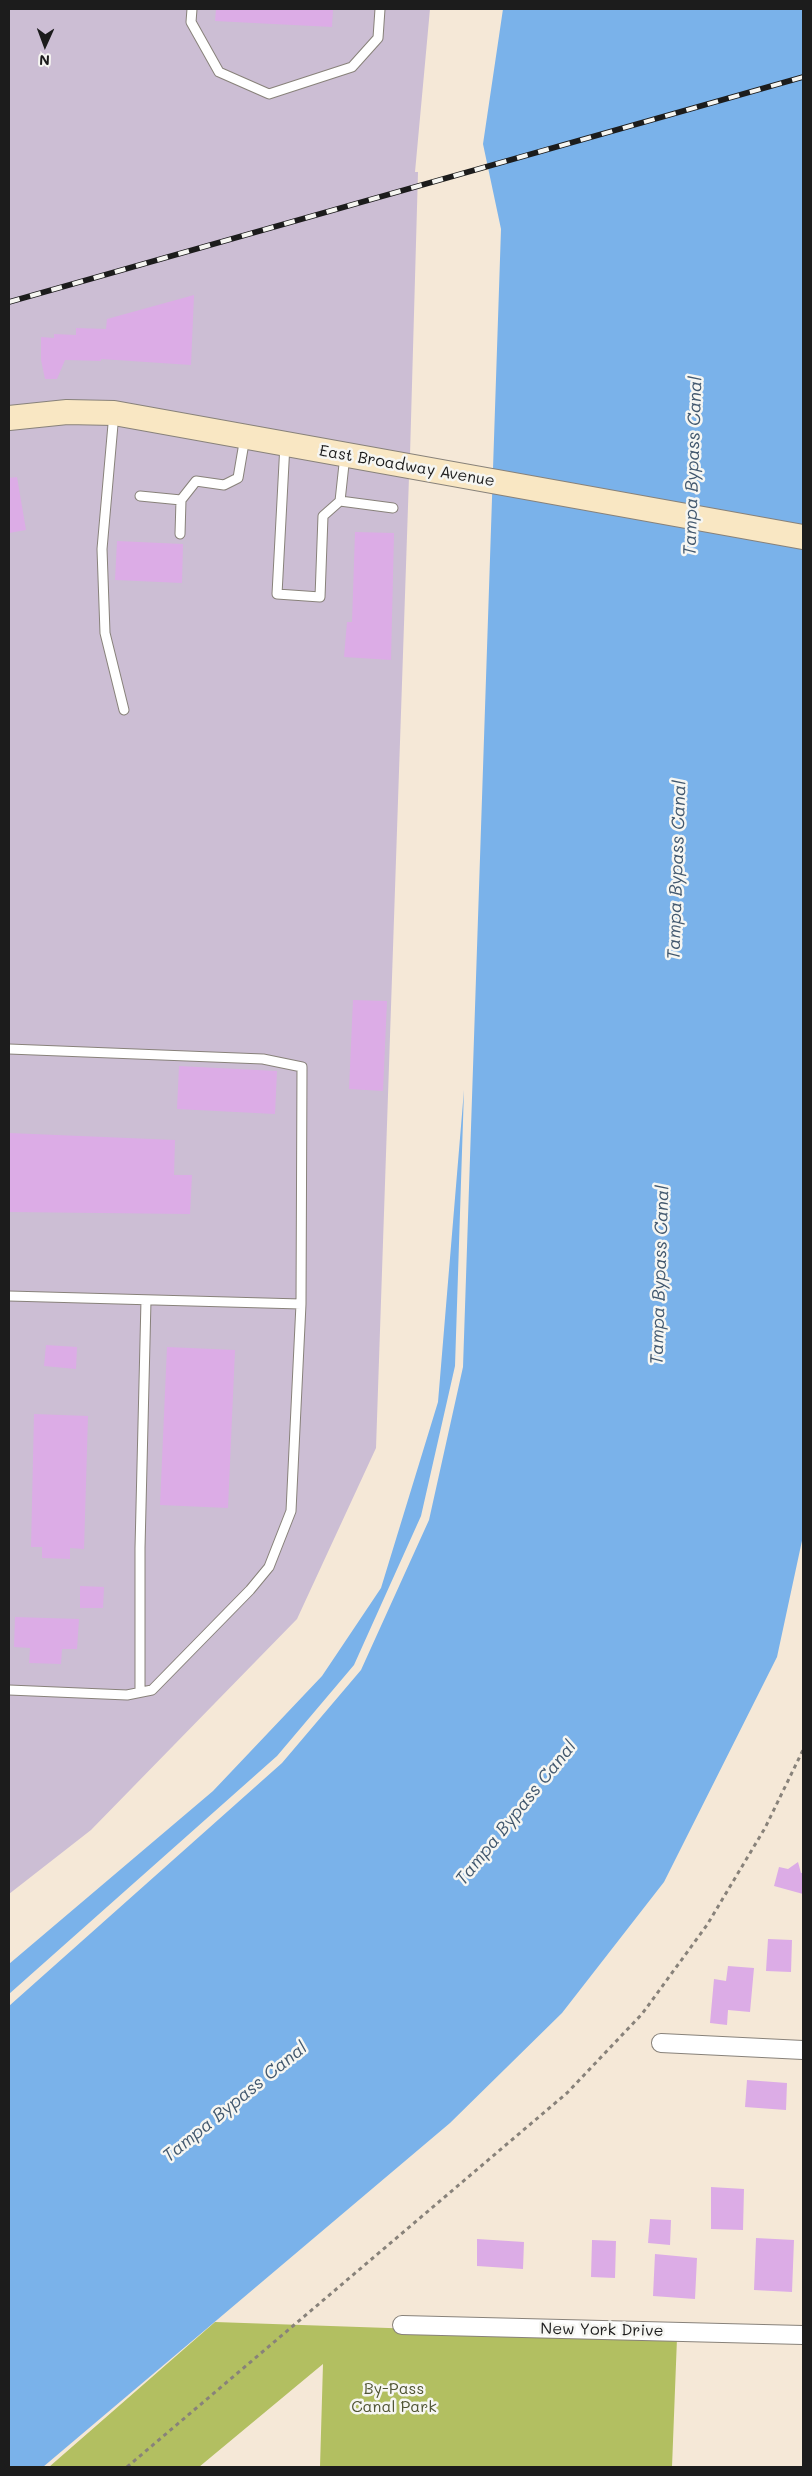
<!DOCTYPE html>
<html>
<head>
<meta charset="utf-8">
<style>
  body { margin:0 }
  #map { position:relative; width:812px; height:2476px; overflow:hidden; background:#f5e8d7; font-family:Mali,sans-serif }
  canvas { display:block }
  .frame { position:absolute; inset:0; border:10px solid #1c1c1c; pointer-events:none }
  .north { position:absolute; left:20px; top:20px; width:50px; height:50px; -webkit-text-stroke:4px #f6f6f2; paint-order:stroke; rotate:182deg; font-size:14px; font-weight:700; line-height:20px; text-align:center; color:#1c1c1c }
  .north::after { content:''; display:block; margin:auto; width:18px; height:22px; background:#1c1c1c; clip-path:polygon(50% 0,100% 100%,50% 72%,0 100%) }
</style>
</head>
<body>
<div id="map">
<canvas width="812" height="2476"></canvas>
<div class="frame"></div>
<div class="north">N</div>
</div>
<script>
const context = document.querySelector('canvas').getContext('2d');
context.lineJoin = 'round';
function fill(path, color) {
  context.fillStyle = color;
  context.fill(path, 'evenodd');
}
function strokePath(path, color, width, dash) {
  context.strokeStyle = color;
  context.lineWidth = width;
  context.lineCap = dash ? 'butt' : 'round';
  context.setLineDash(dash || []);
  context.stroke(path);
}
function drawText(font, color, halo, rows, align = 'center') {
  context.font = font + ' Mali,sans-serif';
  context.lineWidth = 5;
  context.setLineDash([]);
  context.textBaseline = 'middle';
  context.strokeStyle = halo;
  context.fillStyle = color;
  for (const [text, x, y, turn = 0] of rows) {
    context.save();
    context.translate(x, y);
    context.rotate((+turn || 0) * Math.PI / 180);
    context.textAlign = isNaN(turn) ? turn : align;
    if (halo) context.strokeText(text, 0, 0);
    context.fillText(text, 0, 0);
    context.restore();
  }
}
fill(new Path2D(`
  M9,9H430L415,172H418L410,455L9,407Z
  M67,424H113L409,477L376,1448L297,1619L91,1830L9,1894V429Z`), '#ccbed4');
fill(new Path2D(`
  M215,2322L677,2338L672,2467H320L323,2364L199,2467H49Z`), '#b2bf61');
fill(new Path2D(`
  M503,9H803V1536L777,1657L664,1882L562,2013L450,2123L43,2467H9V2006L282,1763L361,1670L429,1520L463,1367L501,229L483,144Z
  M464,1090L455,1366L421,1516L354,1665L277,1756L9,1994V1964L213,1791L322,1676L381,1588L438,1402Z`), '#7ab2ea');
fill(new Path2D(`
  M216,9H333L332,27L215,21Z
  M194,295L191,365L101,359V361L65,360L57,379H45L41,360V337L54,338V334L76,335V328L106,329L107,319Z
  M17,477L26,530L9,533V478Z
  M355,532L394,533L391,660L344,657L347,622H352Z
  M117,541L183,544L182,583L115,580Z
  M353,1000L387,1001L383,1091L349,1089Z
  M179,1066L277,1071L275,1114L177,1109Z
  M9,1133L175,1140L174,1175H192L190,1214L9,1212Z
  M46,1345L77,1347L76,1369L44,1366Z
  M167,1347L235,1350L228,1508L160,1505Z
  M34,1414L88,1416L84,1549L70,1548V1559L42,1558V1547H31Z
  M80,1586L104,1587L103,1608H80Z
  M15,1617L79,1619L77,1649H62L61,1664L29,1663L30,1648L14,1647Z
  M798,1862L801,1873H803V1894L774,1886L779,1867L788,1869Z
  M768,1939L792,1940L791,1972L766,1971Z
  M728,1966L754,1968L750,2012L728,2010L727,2025L710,2023L714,1979L726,1981Z
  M747,2080L787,2083L786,2110L745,2107Z
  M711,2187L744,2189L743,2230L711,2229Z
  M650,2219L671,2220L670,2245L648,2243Z
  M756,2238L794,2240L792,2292L754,2290Z
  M477,2239L524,2242L523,2269L477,2266Z
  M592,2240L616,2241L615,2278L591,2277Z
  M655,2254L697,2258L695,2299L653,2296Z`), '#dcace6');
const service = new Path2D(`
  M192,9L191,22L219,72L269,94L352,67L378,38L380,9
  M114,413L102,549L105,633L124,710
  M285,444L277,594L320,597L323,516L340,501L345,455
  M140,496L181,500
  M340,501L393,508
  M180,534L181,500L196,481L224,485L238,478L245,437
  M9,1049L263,1059L302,1067L301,1304L291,1511L269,1567L250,1590L152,1690L127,1695L9,1690
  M9,1296L301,1304
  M140,1692V1548L146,1300`);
const minor = new Path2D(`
  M661,2043L803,2050
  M402,2325L803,2335`);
const secondary = new Path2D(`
  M9,418L67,412L114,413L803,537`);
strokePath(service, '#88827a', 11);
strokePath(minor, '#88827a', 20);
strokePath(secondary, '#88827a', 26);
strokePath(new Path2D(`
  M127,2467L567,2093L642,2014L707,1925L765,1828L803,1750`), '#88827a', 3, [4, 4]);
strokePath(service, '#fff', 9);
strokePath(minor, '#fff', 18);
strokePath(secondary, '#f9e7c3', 24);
const rail = new Path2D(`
  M9,302L803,77`);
strokePath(rail, '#1c1c1c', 5.5);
strokePath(rail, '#f6f6f2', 4, [11]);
drawText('16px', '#1c1c1c', '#f6f6f2', [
  ["East Broadway Avenue",407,466,10],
  ["New York Drive",602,2330,1]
]);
drawText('16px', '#505534', '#f6f6f2', [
  ["By-Pass",394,2389],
  ["Canal Park",394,2407]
]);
drawText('italic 18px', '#42586e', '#f6f6f2', [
  ["Tampa Bypass Canal",693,466,-88],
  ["Tampa Bypass Canal",677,870,-88],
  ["Tampa Bypass Canal",660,1275,-88],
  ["Tampa Bypass Canal",516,1813,-51],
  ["Tampa Bypass Canal",235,2102,-39]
]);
</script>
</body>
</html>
